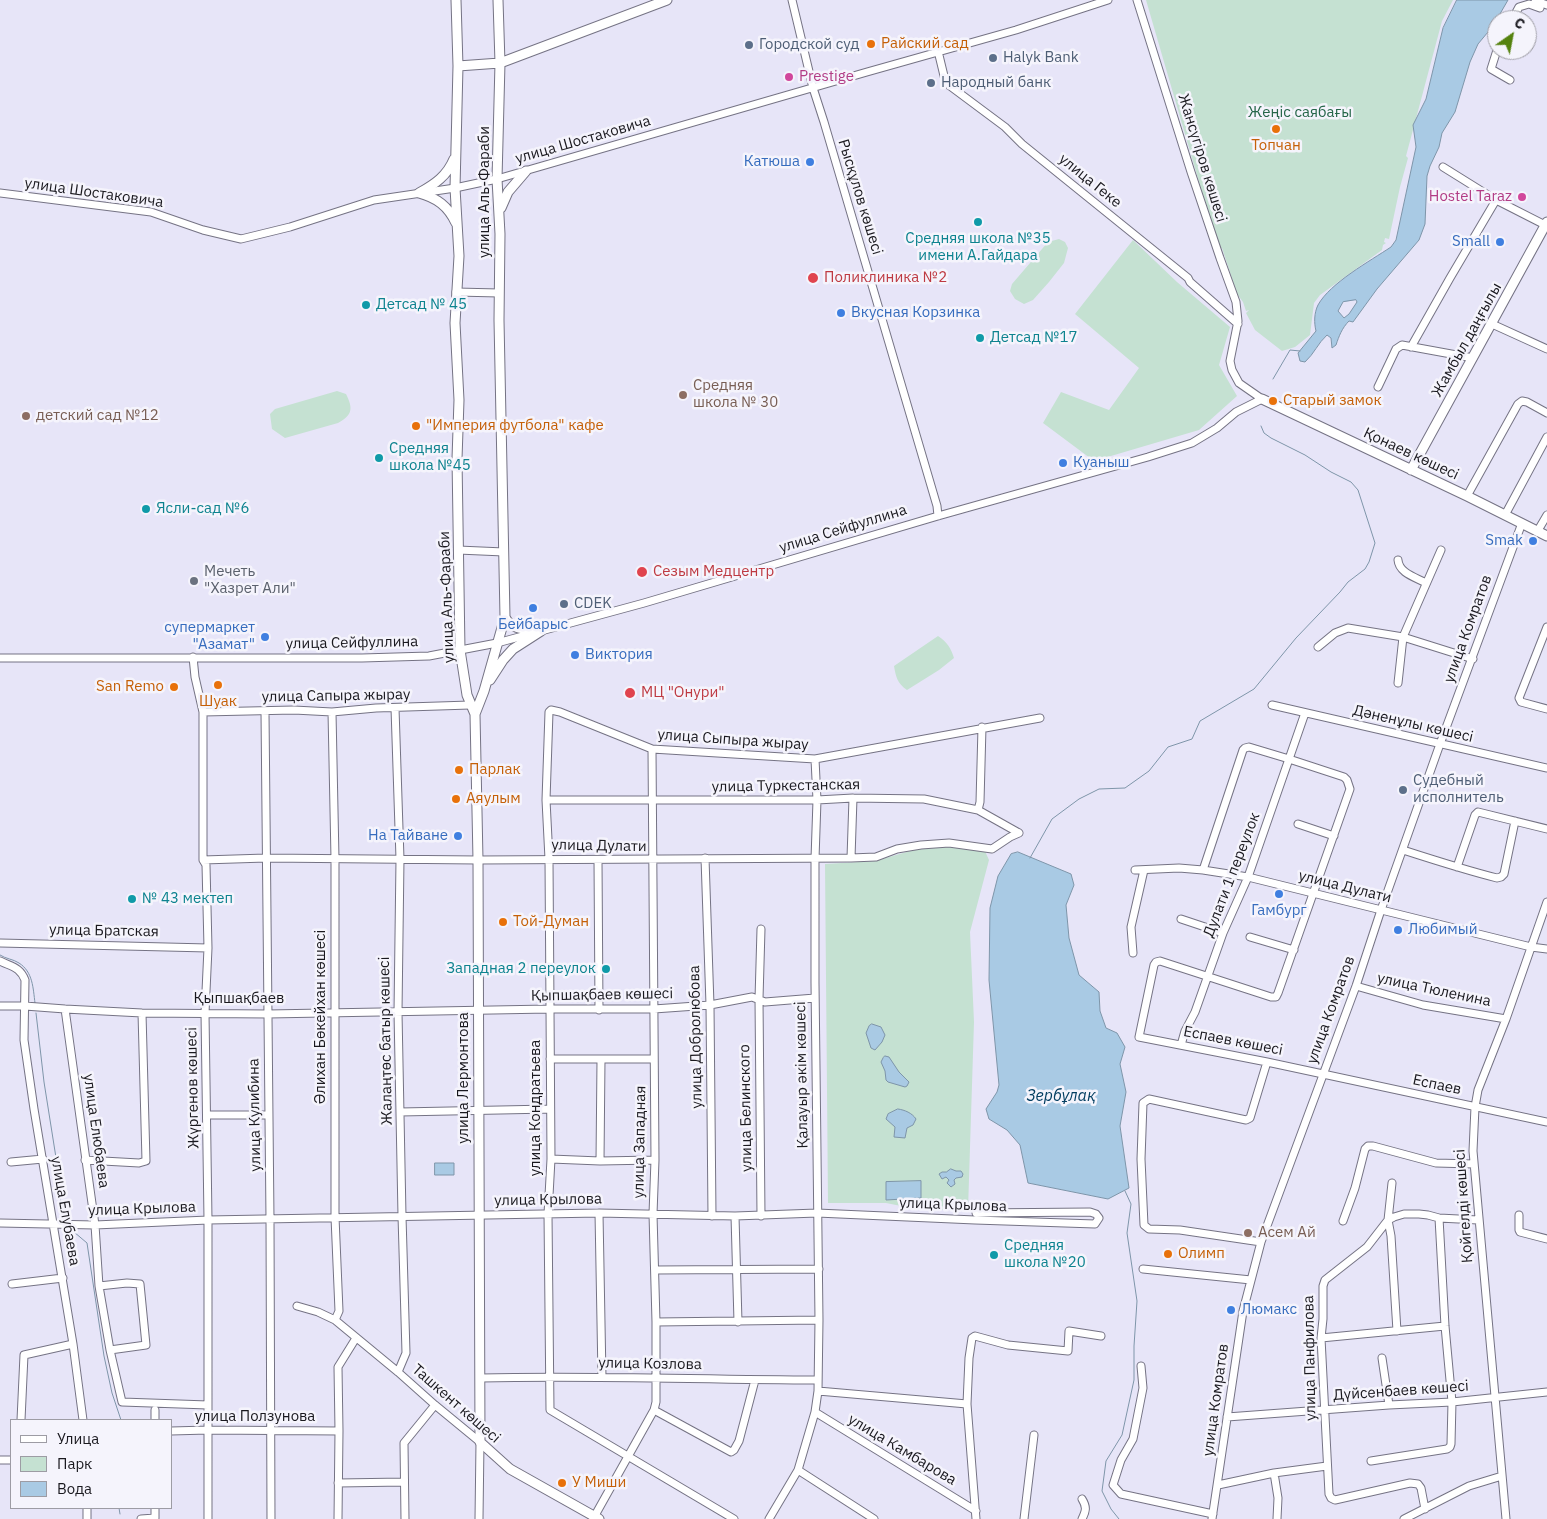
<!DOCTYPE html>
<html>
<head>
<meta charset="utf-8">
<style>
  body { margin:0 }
  #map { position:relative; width:1547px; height:1519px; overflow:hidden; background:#e7e5f8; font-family:"IBM Plex Sans",sans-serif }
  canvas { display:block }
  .legend { position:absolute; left:10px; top:1419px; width:162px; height:90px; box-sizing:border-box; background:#f5f4fc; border:1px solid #9d9ca4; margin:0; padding:6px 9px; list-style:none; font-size:15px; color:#1a191f }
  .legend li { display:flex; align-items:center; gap:10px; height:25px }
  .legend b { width:25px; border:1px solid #9d9ca4 }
  .north { position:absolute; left:1487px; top:10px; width:50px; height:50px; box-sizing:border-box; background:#f5f4fc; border:1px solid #9d9ca4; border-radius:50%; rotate:33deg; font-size:14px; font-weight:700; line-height:20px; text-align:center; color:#1a191f }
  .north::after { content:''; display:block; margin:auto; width:18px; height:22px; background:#55820f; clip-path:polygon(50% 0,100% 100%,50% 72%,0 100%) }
</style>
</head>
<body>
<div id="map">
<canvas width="1547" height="1519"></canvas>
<ul class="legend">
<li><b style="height:6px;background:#fff"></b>Улица</li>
<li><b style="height:14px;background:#c5e1d2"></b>Парк</li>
<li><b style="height:14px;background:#a9cae4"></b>Вода</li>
</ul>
<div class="north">С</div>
</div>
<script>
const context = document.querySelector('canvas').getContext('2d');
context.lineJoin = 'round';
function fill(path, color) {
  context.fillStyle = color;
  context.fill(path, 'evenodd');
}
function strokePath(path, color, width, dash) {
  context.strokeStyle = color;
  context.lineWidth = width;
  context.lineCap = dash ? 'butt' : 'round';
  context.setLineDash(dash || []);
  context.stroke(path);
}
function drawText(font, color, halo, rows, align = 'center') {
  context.font = font + ' "IBM Plex Sans",sans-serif';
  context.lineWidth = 5;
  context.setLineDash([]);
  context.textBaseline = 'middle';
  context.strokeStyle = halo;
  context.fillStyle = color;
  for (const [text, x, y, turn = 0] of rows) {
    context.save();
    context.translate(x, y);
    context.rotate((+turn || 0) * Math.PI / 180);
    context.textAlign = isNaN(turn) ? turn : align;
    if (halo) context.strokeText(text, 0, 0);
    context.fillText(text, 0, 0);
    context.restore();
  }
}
fill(new Path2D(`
  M1146,0H1453L1442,21L1406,156L1408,158L1400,187L1389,239L1385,238L1384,242L1386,243L1383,245L1382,250L1320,295L1314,303L1310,335L1295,347L1282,351L1255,330L1246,313L1249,310L1246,311L1243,302L1237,294L1222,248L1219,251Z
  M1059,239L1065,242L1068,248L1064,263L1049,282L1033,300L1024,304L1015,299L1010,291L1012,284L1048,242Z
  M1133,240L1177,282L1230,327L1219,365L1237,396L1199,430L1094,461L1043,423L1061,392L1109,410L1139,368L1075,314Z
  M337,391L346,394C353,408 353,415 338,423L285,438L272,429L270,414L275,409Z
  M938,636C947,642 951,648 954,658L939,670L907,690C897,683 896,677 894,666Z
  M956,846L984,849L989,860L970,932L974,1022L968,1210H921L886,1203H828L825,864L875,861L917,849Z`), '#c5e1d2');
const water = new Path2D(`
  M1457,0H1508L1493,26L1478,44L1470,62L1455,112L1442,133L1439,147L1430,166L1427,176L1425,224L1419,240L1377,289L1353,322L1349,321C1342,328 1339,336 1336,345L1332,348L1331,338L1327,335C1318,343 1314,354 1305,362L1300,361L1298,353L1316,331C1314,323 1314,313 1318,305C1330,283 1370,261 1391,247L1396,240L1416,147L1413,125L1426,99L1443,28ZM1356,300L1357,302L1349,314L1344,318L1338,311L1343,302Z
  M1018,852L1071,874L1074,885L1066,905L1069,938L1079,975L1099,992L1100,1011L1106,1028L1117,1033L1125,1047L1120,1064L1126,1092L1120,1126L1129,1188L1108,1199L1028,1183L1020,1145L1007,1130L989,1119L986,1109L997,1092L999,1085L989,980L990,908L998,876L1011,854Z
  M872,1024L881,1027L885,1035L882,1042L875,1050L871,1048L866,1033L869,1026Z
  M885,1056L889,1057L899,1072L909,1082L907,1086L905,1087L888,1082L886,1080L885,1071L881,1062L883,1058Z
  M898,1109C905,1110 912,1113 916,1119L913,1125L907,1128L905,1138L894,1137L895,1127L886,1119L888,1114Z
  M435,1163H454V1175H435Z
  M951,1169L956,1171H961L963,1174L962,1177L956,1178L954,1180L955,1184L951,1187L947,1183L949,1180L946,1177L942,1179L939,1174L942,1172H946Z
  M921,1181V1198L886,1200V1182Z`);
fill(water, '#a9cae4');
strokePath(water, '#7e95a9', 1);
strokePath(new Path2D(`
  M1273,379L1290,350L1300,351
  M1030,858L1052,819L1079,799L1099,789L1125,788L1149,771L1168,747L1192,739L1200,721L1254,689L1296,638L1340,592L1348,582L1365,569L1369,562L1375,543L1358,490L1351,482L1331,472L1305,455L1271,438L1264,433L1261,426
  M0,955C6,959 13,959 19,963C33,972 33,988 35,1003
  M36,1013L44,1082L57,1164L62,1216
  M74,1232L87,1243L104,1356L112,1393L121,1420
  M119,1508L120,1514
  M1119,1519L1111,1509L1102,1491L1106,1461L1122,1435L1134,1380V1346L1137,1301L1127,1233L1131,1204L1125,1191`), '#7e95a9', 1);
const minor = new Path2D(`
  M792,0L813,88L824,122L937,506L938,516
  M1137,0L1191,172L1220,258L1236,302L1238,321L1230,361L1232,370L1239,383L1262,399
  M1535,2H1539L1547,5
  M1512,20L1519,7L1529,4L1540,8
  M1497,50L1491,69L1510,80
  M938,51L945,80L950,86L1005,127L1022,144L1188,278L1190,282L1238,324
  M1443,167L1496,200L1547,226
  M0,193L151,212L203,230L241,239L290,227L374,200L455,188L497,179L867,72L1016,30L1108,0
  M456,292L499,293
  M1492,324L1547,349
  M1411,347L1450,278L1496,200
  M1378,387L1396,349L1402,345L1473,358
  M1467,496L1518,404L1522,401L1527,402L1547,413
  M1505,515L1547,437
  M1537,532L1547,515
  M458,550L504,552
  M1398,560C1399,573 1415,577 1426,583
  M1547,627L1519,698L1521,702L1547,709
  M1318,647L1335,633L1348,628L1403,637L1473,659
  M193,657L195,677L203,712V860L206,865L208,948L205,1013L208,1220V1519
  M0,658H362L429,656L497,643L644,603L938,516L1148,457L1192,443L1217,428L1236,412L1262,399
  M1398,683L1403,637L1441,550
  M1272,705L1547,768
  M395,708L400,859L398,1012L402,1216L406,1353L398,1372
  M203,712L294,710L332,712L376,708L470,705
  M265,712L270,1219L271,1519
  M332,712L335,859V1217L339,1311L335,1320
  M546,800H817L853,798L924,799L978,810L1019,833
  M978,810L980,802L982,727
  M1298,824L1334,836
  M1403,850C1434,860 1465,870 1497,878L1501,877L1504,874L1515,821
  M705,858L710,1005L712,1216
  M851,858L853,798
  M203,860L266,858L478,860L851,858L876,857L897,849L921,845L949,843L992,849L1010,837L1019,833
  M598,860L599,1010
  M1457,867L1475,815L1478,812L1547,829
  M1135,870L1179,868L1203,870L1248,877L1531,947L1547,949
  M1203,870L1243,750L1245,748L1249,747L1289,759L1344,777L1347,780L1350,789L1278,993L1276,997H1271L1160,961L1156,962L1154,965L1139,1037L1267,1062L1547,1122
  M1181,919L1223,933
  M1250,937L1294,950
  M0,943L208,948
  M1133,953L1131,927L1144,870
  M0,961C12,967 20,967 25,980L24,1040L34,1109L73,1344L83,1420
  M1356,986L1423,1005L1506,1019
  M0,1006H25L65,1009L142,1013L268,1014L549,1009H654L710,1005L752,997L765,1002L815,998
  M65,1009L95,1225L99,1286L110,1350L122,1402L208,1405
  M1181,1045L1185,1031L1195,1012L1223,933L1248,877L1305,713
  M550,1059H654
  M400,1112L550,1109
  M207,1115H269
  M551,1159L600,1161L655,1160
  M85,1160L139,1163L146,1161L142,1013
  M600,1161L601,1060
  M11,1162L43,1159
  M1392,1183L1388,1220L1391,1236L1397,1331
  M599,1213L602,1377
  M1519,1215V1230L1520,1232L1547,1239
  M735,1216L738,1322
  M761,1216L759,999L761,929
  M1343,1221L1355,1188L1365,1149L1368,1146H1373L1436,1163L1474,1164
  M0,1223L95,1225L208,1220L599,1213L735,1216L817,1213L975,1220L1095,1224L1099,1218L1096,1214L1090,1212L976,1213
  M1261,1242L1180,1230L1149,1229L1144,1225L1141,1159L1143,1103L1149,1099L1246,1120L1250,1118L1267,1062
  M1143,1269L1251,1280
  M655,1270L819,1269
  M12,1284L63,1278
  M99,1286L127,1283L140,1284L146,1345L110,1350
  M297,1306L318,1312L335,1320L398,1372L435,1405L480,1442L479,1519
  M656,1322L819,1320
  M1321,1338L1445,1326
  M1382,1358L1389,1405
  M1141,1366L1143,1388L1133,1439L1121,1460L1113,1485L1121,1494L1213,1514
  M481,1378C593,1375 706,1380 818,1380
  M818,1391L967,1404
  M155,1410V1420
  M654,1410L731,1452L734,1450L739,1441L755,1380
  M815,1412L976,1511
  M1227,1417L1389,1405L1452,1402L1547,1392
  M21,1420L24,1355L73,1344
  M171,1431L208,1430L339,1431
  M0,1460H11
  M1371,1461L1447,1449L1450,1447L1451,1444L1452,1402L1445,1326L1439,1218
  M798,1470L874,1519
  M1274,1473L1278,1498L1277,1519
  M338,1483L404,1482
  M1218,1485L1274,1473L1327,1466
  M1082,1499C1087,1507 1086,1511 1082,1519
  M87,1508V1519
  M1425,1509L1421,1488L1418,1484L1410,1483L1335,1500L1331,1498L1329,1494L1321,1338L1323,1319V1286L1325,1280L1367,1247L1388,1220L1394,1217L1404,1214H1419L1428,1215L1439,1218L1478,1220
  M141,1519L155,1518V1508
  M338,1519L339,1431L338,1367L356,1338
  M405,1519L404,1443L435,1405
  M593,1519L654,1410L656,1402V1322L653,1214L655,1160L652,749
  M734,1519L550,1410L548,1214L551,1159L549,859L546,800L549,712L551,710L560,712L652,749L815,759L1040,718
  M769,1519L798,1470L815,1412L818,1391L819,1320L815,983V859L817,800L815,759
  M976,1519L967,1404L969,1358L972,1338L975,1336L1008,1345L1068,1351L1069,1331L1101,1336
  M1024,1519L1034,1435
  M1212,1519L1243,1311L1261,1242L1356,986L1381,910L1440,744L1522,523
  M1404,1519L1469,1486L1502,1476
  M1506,1519L1473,1151L1475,1107L1478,1090L1506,1019L1547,902`);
const major = new Path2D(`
  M456,0L458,66L455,188L459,256L455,323L459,400L457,459L460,650L467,695L475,714
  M498,0L500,63L497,179L500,234L499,320L505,617L484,691L475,714L478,860L480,1442L510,1469L599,1519
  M458,66L500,63L667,0
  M419,193C435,184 447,176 454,159
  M419,193C437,198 448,206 456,223
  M501,208L508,192L526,171
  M1262,399L1467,496L1547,536
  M1411,470L1547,222
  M505,617C511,631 528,629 541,631
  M490,680L503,660L513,649L541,631`);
strokePath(minor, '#757384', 9);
strokePath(major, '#757384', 11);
strokePath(minor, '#fff', 7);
strokePath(major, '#fff', 9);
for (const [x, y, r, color] of [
  [871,44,5,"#e8710a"],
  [749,45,5,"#5c6f8a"],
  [993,58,5,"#5c6f8a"],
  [789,77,5,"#d1479c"],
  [931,83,5,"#5c6f8a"],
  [1276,129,5,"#e8710a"],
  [810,162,5,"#3f7fe0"],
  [1522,197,5,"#d1479c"],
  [978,222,5,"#0f9aa8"],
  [1500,242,5,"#3f7fe0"],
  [813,278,6,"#e0444e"],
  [366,305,5,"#0f9aa8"],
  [841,313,5,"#3f7fe0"],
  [980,338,5,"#0f9aa8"],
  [683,395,5,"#8d6e63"],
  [1273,401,5,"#e8710a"],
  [26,416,5,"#8d6e63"],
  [416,426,5,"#e8710a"],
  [379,458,5,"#0f9aa8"],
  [1063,463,5,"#3f7fe0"],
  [146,509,5,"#0f9aa8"],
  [1533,541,5,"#3f7fe0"],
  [642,572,6,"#e0444e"],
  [194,581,5,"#6b7280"],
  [564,604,5,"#5c6f8a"],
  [533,608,5,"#3f7fe0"],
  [265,637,5,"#3f7fe0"],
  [575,655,5,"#3f7fe0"],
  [218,685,5,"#e8710a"],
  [174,687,5,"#e8710a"],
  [630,693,6,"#e0444e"],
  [459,770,5,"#e8710a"],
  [1403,790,5,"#5c6f8a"],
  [456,799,5,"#e8710a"],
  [458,836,5,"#3f7fe0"],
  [1279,894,5,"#3f7fe0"],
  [132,899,5,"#0f9aa8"],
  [503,922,5,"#e8710a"],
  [1398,930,5,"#3f7fe0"],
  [606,969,5,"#0f9aa8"],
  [1248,1233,5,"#8d6e63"],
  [1168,1254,5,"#e8710a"],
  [994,1255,5,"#0f9aa8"],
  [1231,1310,5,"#3f7fe0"],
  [562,1483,5,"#e8710a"]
]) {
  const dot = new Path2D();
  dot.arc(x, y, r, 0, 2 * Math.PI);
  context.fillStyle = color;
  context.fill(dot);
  strokePath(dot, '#f5f4fc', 2);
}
drawText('15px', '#c56008', '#f5f4fc', [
  ["Райский сад",881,44],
  ["Топчан",1276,146,"center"],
  ["Старый замок",1283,401],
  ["\"Империя футбола\" кафе",426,426],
  ["San Remo",164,687,"right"],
  ["Шуак",218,702,"center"],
  ["Парлак",469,770],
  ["Аяулым",466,799],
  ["Той-Думан",513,922],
  ["Олимп",1178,1254],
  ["У Миши",572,1483]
], 'left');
drawText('15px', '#4e5e75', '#f5f4fc', [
  ["Городской суд",759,45],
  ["Halyk Bank",1003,58],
  ["Народный банк",941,83],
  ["CDEK",574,604],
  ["Судебный",1413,781],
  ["исполнитель",1413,798]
], 'left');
drawText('15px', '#b23c85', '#f5f4fc', [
  ["Prestige",799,77],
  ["Hostel Taraz",1512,197,"right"]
], 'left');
drawText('15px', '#256649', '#f5f4fc', [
  ["Жеңіс саябағы",1300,113]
]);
drawText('15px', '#1a191f', '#f5f4fc', [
  ["улица Шостаковича",583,140,-16],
  ["Жансүгіров көшесі",1202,158,73],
  ["улица Геке",1090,181,39],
  ["улица Аль-Фараби",485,192,-90],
  ["улица Шостаковича",94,193,8],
  ["Рысқұлов көшесі",860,197,73],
  ["Жамбыл даңғылы",1467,340,-61],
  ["Қонаев көшесі",1411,454,25],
  ["улица Сейфуллина",843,529,-17],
  ["улица Аль-Фараби",447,597,-92],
  ["улица Комратов",1468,629,-70],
  ["улица Сейфуллина",352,643,-1],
  ["улица Сапыра жырау",336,696,-1],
  ["Дәненұлы көшесі",1413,724,13],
  ["улица Сыпыра жырау",733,740,4],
  ["улица Туркестанская",786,786,-1],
  ["улица Дулати",599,846,1],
  ["Дулати 1 переулок",1232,875,-69],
  ["улица Дулати",1345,887,14],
  ["улица Братская",104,931,1],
  ["улица Тюленина",1434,990,12],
  ["Қыпшақбаев көшесі",602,995,-1],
  ["Қыпшақбаев",239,999],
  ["улица Комратов",1331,1010,-70],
  ["Әлихан Бөкейхан көшесі",321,1017,-90],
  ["улица Добролюбова",696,1037,-91],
  ["Жалаңтөс батыр көшесі",386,1041,-91],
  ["Еспаев көшесі",1233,1041,11],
  ["Қалауыр әкім көшесі",802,1075,-91],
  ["улица Лермонтова",464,1078,-90],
  ["Еспаев",1437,1085,12],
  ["Жүргенов көшесі",193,1088,-91],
  ["улица Кондратьева",536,1108,-90],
  ["улица Белинского",746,1108,-91],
  ["улица Кулибина",255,1115,-91],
  ["улица Елюбаева",96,1131,82],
  ["улица Западная",640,1142,-89],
  ["улица Крылова",548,1200,-1],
  ["улица Крылова",953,1205,2],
  ["Қойгелді көшесі",1464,1206,-94],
  ["улица Крылова",142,1209,-2],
  ["улица Елубаева",65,1211,80],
  ["улица Панфилова",1310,1358,-91],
  ["улица Козлова",650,1364,1],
  ["Дүйсенбаев көшесі",1401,1391,-4],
  ["улица Комратов",1216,1400,-82],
  ["Ташкент көшесі",456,1404,41],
  ["улица Ползунова",255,1417],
  ["улица Камбарова",902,1450,31]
]);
drawText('15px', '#366cbe', '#f5f4fc', [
  ["Катюша",800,162],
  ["Small",1490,242],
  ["Вкусная Корзинка",851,313,"left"],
  ["Куаныш",1073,463,"left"],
  ["Smak",1523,541],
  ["Бейбарыс",533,625,"center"],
  ["супермаркет",255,628],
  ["\"Азамат\"",255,645],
  ["Виктория",585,655,"left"],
  ["На Тайване",448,836],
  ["Гамбург",1279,911,"center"],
  ["Любимый",1408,930,"left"],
  ["Люмакс",1241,1310,"left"]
], 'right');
drawText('15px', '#0d838f', '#f5f4fc', [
  ["Средняя школа №35",978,239,"center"],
  ["имени А.Гайдара",978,256,"center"],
  ["Детсад № 45",376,305],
  ["Детсад №17",990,338],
  ["Средняя",389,449],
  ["школа №45",389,466],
  ["Ясли-сад №6",156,509],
  ["№ 43 мектеп",142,899],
  ["Западная 2 переулок",596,969,"right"],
  ["Средняя",1004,1246],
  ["школа №20",1004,1263]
], 'left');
drawText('15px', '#be3a42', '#f5f4fc', [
  ["Поликлиника №2",824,278],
  ["Сезым Медцентр",653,572],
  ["МЦ \"Онури\"",641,693]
], 'left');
drawText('15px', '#785e54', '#f5f4fc', [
  ["Средняя",693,386],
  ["школа № 30",693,403],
  ["детский сад №12",36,416],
  ["Асем Ай",1258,1233]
], 'left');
drawText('15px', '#5b616d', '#f5f4fc', [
  ["Мечеть",204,572],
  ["\"Хазрет Али\"",204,589]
], 'left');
drawText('italic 16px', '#043f62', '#f5f4fc', [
  ["Зербұлақ",1061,1096]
]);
</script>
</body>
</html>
